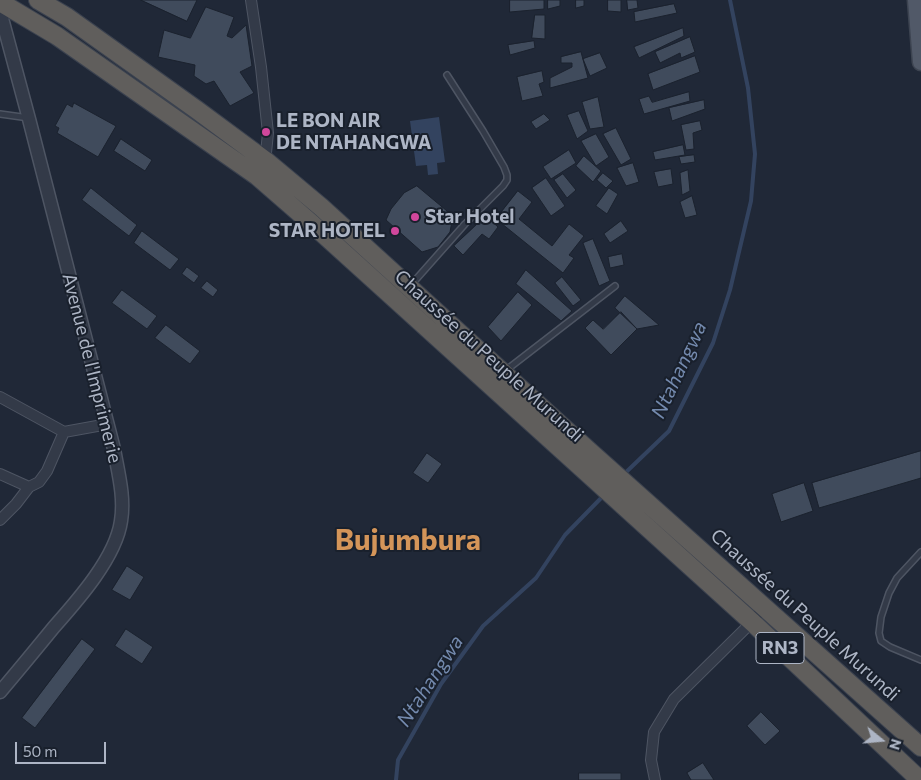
<!DOCTYPE html>
<html>
<head>
<meta charset="utf-8">
<style>
  body { margin:0 }
  #map { position:relative; width:921px; height:780px; overflow:hidden; background:#202837; font-family:Commissioner,sans-serif }
  canvas { display:block }
  .north { position:absolute; left:856px; top:715px; width:50px; height:50px; -webkit-text-stroke:4px #19202c; paint-order:stroke; rotate:107deg; font-size:14px; font-weight:700; line-height:20px; text-align:center; color:#adb5c5 }
  .north::after { content:''; display:block; margin:auto; width:18px; height:22px; background:#adb5c5; clip-path:polygon(50% 0,100% 100%,50% 72%,0 100%) }
  .scale { position:absolute; left:15px; top:742px; width:91px; height:22px; box-sizing:border-box; border:2px solid #adb5c5; border-top:0; padding-left:6px; font-size:15px; line-height:18px; white-space:nowrap; color:#adb5c5; -webkit-text-stroke:4px #19202c; paint-order:stroke }
</style>
</head>
<body>
<div id="map">
<canvas width="921" height="780"></canvas>
<div class="north">N</div>
<div class="scale">50 m</div>
</div>
<script>
const context = document.querySelector('canvas').getContext('2d');
context.lineJoin = 'round';
function fill(path, color) {
  context.fillStyle = color;
  context.fill(path, 'evenodd');
}
function strokePath(path, color, width, dash) {
  context.strokeStyle = color;
  context.lineWidth = width;
  context.lineCap = dash ? 'butt' : 'round';
  context.setLineDash(dash || []);
  context.stroke(path);
}
function drawText(font, color, halo, rows, align = 'center') {
  context.font = font + ' Commissioner,sans-serif';
  context.lineWidth = 4;
  context.setLineDash([]);
  context.textBaseline = 'middle';
  context.strokeStyle = halo;
  context.fillStyle = color;
  for (const [text, x, y, turn = 0] of rows) {
    context.save();
    context.translate(x, y);
    context.rotate((+turn || 0) * Math.PI / 180);
    context.textAlign = isNaN(turn) ? turn : align;
    if (halo) context.strokeText(text, 0, 0);
    context.fillText(text, 0, 0);
    context.restore();
  }
}
fill(new Path2D(`
  M439,117L445,162L437,163L438,174L428,175L427,165L416,166L410,121Z`), '#33435f');
strokePath(new Path2D(`
  M622,476L669,431L713,343L730,290L751,201L755,154L748,88L730,0
  M396,780L398,760L441,684L483,626L536,578L565,535L604,495`), '#33435f', 4);
const building = new Path2D(`
  M141,0H197L187,21Z
  M510,0H544V9L510,12Z
  M548,0H560V6L548,9Z
  M576,0H584V6L576,8Z
  M608,0H621V12L608,11Z
  M627,0H637L638,8L628,10Z
  M674,4L677,13L635,22L634,12Z
  M206,7L234,17L227,36L232,38L246,25L252,66L240,72L254,93L230,106L214,81L206,84L194,76L195,65L158,57L164,30L190,38Z
  M535,15H545V39L532,38Z
  M683,28L684,36L639,58L634,47Z
  M690,37L695,52L681,58L680,53L660,63L655,52Z
  M534,41L535,48L510,55L508,45Z
  M581,52L588,78L550,88V78L572,67V63H561V57Z
  M600,53L607,68L590,76L583,59Z
  M695,56L700,72L653,90L648,74Z
  M542,71L544,82L539,84L543,96L522,101L517,77Z
  M689,92L690,101L644,114L639,99L649,96L652,102Z
  M598,97L604,127L590,129L582,102Z
  M704,100L705,109L672,121L669,108Z
  M74,103L116,126L98,157L57,133L59,128L55,126L67,104L72,107Z
  M579,111L588,131L577,139L567,115Z
  M544,114L550,120L536,129L531,122Z
  M700,121L702,130L693,133L694,149L686,150L681,125Z
  M616,128L631,159L621,165L603,134Z
  M596,134L609,157L596,166L581,141Z
  M121,139L152,160L145,171L114,151Z
  M683,145L685,155L655,160L653,152Z
  M569,150L576,163L551,179L543,167Z
  M694,155L695,162L681,164L679,157Z
  M584,156L601,171L593,182L576,166Z
  M633,163L639,182L626,186L617,168Z
  M671,169L673,184L658,187L654,172Z
  M688,170L690,191L682,195L680,173Z
  M603,173L613,181L606,188L597,180Z
  M563,174L576,190L567,198L554,180Z
  M546,178L565,206L551,216L532,188Z
  M417,186L453,216L450,232L438,247L422,252L386,220L391,209L404,193Z
  M91,188L137,225L129,236L82,200Z
  M609,188L618,194L607,214L596,206Z
  M518,191L532,202L519,219L552,246L569,224L584,236L569,255L574,258L563,273L496,219Z
  M692,196L697,215L685,218L680,202Z
  M486,216L498,227L489,239L482,234L463,255L454,246Z
  M621,221L628,231L610,243L604,234Z
  M142,231L179,259L170,270L134,243Z
  M593,239L610,281L599,286L583,243Z
  M622,254L624,265L610,268L608,257Z
  M187,267L199,276L194,283L182,274Z
  M526,270L572,311L561,321L516,284Z
  M562,277L581,300L573,306L555,283Z
  M207,281L218,290L213,297L201,288Z
  M122,290L157,316L147,329L112,303Z
  M518,292L532,305L501,341L488,327Z
  M625,296L659,325L637,329L615,308Z
  M621,312L637,329L611,355L585,328L593,320L603,329Z
  M166,325L200,351L190,364L155,338Z
  M921,451V478L819,508L812,483Z
  M427,453L442,464L428,483L413,473Z
  M804,483L813,511L781,522L772,494Z
  M127,566L144,577L130,600L112,590Z
  M126,629L153,647L142,664L115,646Z
  M82,639L95,649L35,728L22,718Z
  M761,712L780,731L765,745L747,726Z
  M703,763L714,780H691L687,773Z
  M579,773H621V780H579Z`);
fill(building, '#404b5c');
strokePath(building, '#1b222e', 1);
const service = new Path2D(`
  M0,114L29,118
  M411,285L465,224L503,186L507,180V175L504,167L483,131L447,75
  M505,371L615,286
  M921,552L897,578L889,593L881,617L879,633L881,641L890,647L921,660`);
const minor = new Path2D(`
  M251,0L261,67L268,133L265,163
  M0,397L64,432L108,424
  M0,474L29,487
  M0,520L16,504L29,487L39,482L47,471L64,432
  M655,780L651,760L654,732L674,699L752,622L764,606`);
const tertiary = new Path2D(`
  M0,11L29,119L114,449C118,472 125,497 121,521C116,557 78,600 54,627C36,649 18,671 0,692`);
const primary = new Path2D(`
  M916,0L921,62`);
const trunk = new Path2D(`
  M38,0L67,17L197,110L266,161L321,207L588,450L921,747
  M0,2L57,36L257,176L311,223L752,622L920,780`);
strokePath(service, '#4e5563', 8);
strokePath(minor, '#4e5563', 12);
strokePath(tertiary, '#4e5563', 15);
strokePath(primary, '#3d4451', 19);
strokePath(trunk, '#3b424f', 20);
strokePath(service, '#333a48', 5);
strokePath(minor, '#333a48', 10);
strokePath(tertiary, '#333a48', 12);
strokePath(primary, '#515968', 16);
strokePath(trunk, '#605e5c', 18);
for (const [x, y, r, color] of [
  [266,132,5,"#d1479c"],
  [415,217,5,"#d1479c"],
  [395,231,5,"#d1479c"]
]) {
  const dot = new Path2D();
  dot.arc(x, y, r, 0, 2 * Math.PI);
  context.fillStyle = color;
  context.fill(dot);
  strokePath(dot, '#19202c', 2);
}
for (const [x, y, w] of [
  [780,648,48]
]) {
  const box = new Path2D();
  box.roundRect(x - w / 2, y - 15.5, w, 31, 4);
  context.fillStyle = '#19202c';
  context.fill(box);
  strokePath(box, '#adb5c5', 1);
}
drawText('bold 18px', '#adb5c5', null, [
  ["RN3",780,648]
]);
drawText('bold 19px', '#adb5c5', '#19202c', [
  ["LE BON AIR",276,121],
  ["DE NTAHANGWA",276,143],
  ["Star Hotel",425,217],
  ["STAR HOTEL",385,231,"right"]
], 'left');
drawText('19px', '#adb5c5', '#19202c', [
  ["Chaussée du Peuple Murundi",489,356,42],
  ["Avenue de l'Imprimerie",92,368,76],
  ["Chaussée du Peuple Murundi",805,615,42]
]);
drawText('italic 20px', '#748aae', '#19202c', [
  ["Ntahangwa",679,370,-65],
  ["Ntahangwa",430,681,-57]
]);
drawText('bold 29px', '#d49559', '#19202c', [
  ["Bujumbura",408,540]
]);
</script>
</body>
</html>
